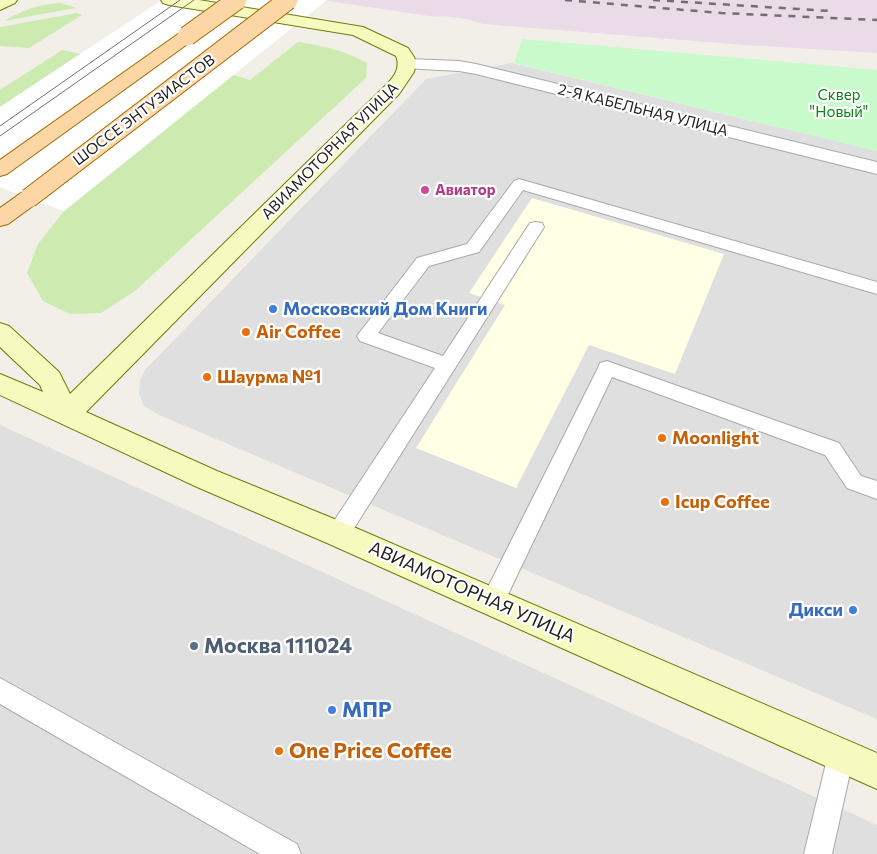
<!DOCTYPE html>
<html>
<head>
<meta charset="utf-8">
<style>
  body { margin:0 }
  canvas { display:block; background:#f2efe9 }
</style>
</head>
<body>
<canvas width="877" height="854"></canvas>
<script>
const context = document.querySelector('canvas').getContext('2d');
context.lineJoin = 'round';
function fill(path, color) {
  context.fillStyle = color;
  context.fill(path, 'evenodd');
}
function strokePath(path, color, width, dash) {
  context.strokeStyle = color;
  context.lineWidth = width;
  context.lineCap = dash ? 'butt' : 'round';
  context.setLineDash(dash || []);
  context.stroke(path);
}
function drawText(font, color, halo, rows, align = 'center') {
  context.font = font + ' Commissioner,sans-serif';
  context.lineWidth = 4.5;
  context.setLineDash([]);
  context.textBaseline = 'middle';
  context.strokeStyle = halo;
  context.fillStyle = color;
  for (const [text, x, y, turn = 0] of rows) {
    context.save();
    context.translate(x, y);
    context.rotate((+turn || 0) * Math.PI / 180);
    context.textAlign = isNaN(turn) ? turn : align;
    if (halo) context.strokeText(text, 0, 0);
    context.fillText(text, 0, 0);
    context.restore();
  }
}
fill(new Path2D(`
  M512,63L877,151V719L157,414L144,406L139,394L140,380L145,370L426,79Z
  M0,425L877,825V854H0Z`), '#e0dfdf');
fill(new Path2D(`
  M322,0H877V53L744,45L483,24L467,19L443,16L435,17Z`), '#ebdbe8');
fill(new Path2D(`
  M532,198L724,254L675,374L589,345L516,488L416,448L505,305L469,293Z`), '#ffffe5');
fill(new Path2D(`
  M61,3L76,8L4,21C23,10 39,4 61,3Z
  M77,13L82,15L29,48L0,46V27Z
  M298,42C325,46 343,50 367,63L366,78L135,291L101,313L70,314L43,301L27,273L38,244L64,211L233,75L250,80Z
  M62,50L80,54L0,107V90Z`), '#cdebb0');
fill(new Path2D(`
  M522,39L877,70V151L514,63Z`), '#c8facc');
fill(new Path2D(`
  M162,0H327L64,211L0,187V107Z`), '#fff');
const lane = new Path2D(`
  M519,179L877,282V294L523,190L479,252L429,266L378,333L443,356L530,223L536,222L542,223L544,227L346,541L338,544L330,541L327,534L330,527L435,368L360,341L357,336L417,258L467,244L514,181Z
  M607,361L839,443L861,476L877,481V499L847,488L825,455L612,377L501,609L493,612L485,609L481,601L485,593L598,368L600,363Z
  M0,678L297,844L301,854H260L0,704Z
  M841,742L850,746L854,755L832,854H804L828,755L832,746Z`);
const street = new Path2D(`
  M408,59L459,61L476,64L877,162V174L476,74L459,71L402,68L399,64L402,60Z`);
const secondary = new Path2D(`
  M0,0H17L15,3L0,10Z
  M161,0H199L363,27L408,48L414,57L416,62L414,72L399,94L86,412L217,471L349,525L877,753V789L327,543L197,487L0,395V374L43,392L40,385L0,347V323L9,326L59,372L70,394L385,86C394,77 401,68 396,56L353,35L169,5L163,3Z`);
const primary = new Path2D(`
  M187,31L193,32L196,36L193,40L7,174L0,176V160L181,32Z
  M29,191L37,193L40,198L37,203L8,224L0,226V208L21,193Z`);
strokePath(lane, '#a9a9a9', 2);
strokePath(street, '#a9a9a9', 2);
strokePath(secondary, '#707d05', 2);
strokePath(primary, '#a06b00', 2);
fill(lane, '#fff');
fill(street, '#fff');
fill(secondary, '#f7fabf');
fill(primary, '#fcd6a4');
strokePath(new Path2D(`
  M0,126L180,0
  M0,136L194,0`), '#707070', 1);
strokePath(new Path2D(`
  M565,0L721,13L877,20
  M653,0L830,11`), '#707070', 2.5, [7, 7]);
const primaryBridge = new Path2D(`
  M187,36L237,0
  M29,198L288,0`);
strokePath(primaryBridge, '#a06b00', 21, []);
strokePath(primaryBridge, '#fcd6a4', 19);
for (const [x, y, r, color] of [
  [425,190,5,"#d1479c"],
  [273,309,5,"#3f7fe0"],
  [246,332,5,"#e8710a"],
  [207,377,5,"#e8710a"],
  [662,438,5,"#e8710a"],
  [665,502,5,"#e8710a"],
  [853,610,5,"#3f7fe0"],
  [194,646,5,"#5c6f8a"],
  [332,710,5,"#3f7fe0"],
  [279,751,5,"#e8710a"]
]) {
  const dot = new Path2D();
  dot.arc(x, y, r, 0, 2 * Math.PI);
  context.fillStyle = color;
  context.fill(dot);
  strokePath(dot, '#fff', 2);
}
drawText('15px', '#0c8416', '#fff', [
  ["Сквер",839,95],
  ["\"Новый\"",839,112]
]);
drawText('15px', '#222', '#fff', [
  ["ШОССЕ ЭНТУЗИАСТОВ",144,110,-37],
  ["2-Я КАБЕЛЬНАЯ УЛИЦА",643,110,14],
  ["АВИАМОТОРНАЯ УЛИЦА",330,151,-45]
]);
drawText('bold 15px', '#b23c85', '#fff', [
  ["Авиатор",435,190]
], 'left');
drawText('bold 18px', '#366cbe', '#fff', [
  ["Московский Дом Книги",283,309],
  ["Дикси",843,610,"right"]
], 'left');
drawText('bold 18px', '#c56008', '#fff', [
  ["Air Coffee",256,332],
  ["Шаурма №1",217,377],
  ["Moonlight",672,438],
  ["Icup Coffee",675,502]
], 'left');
drawText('18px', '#222', '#fff', [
  ["АВИАМОТОРНАЯ УЛИЦА",472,592,24]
]);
drawText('bold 21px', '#4e5e75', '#fff', [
  ["Москва 111024",204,646]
], 'left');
drawText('bold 21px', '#366cbe', '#fff', [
  ["МПР",342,710]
], 'left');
drawText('bold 21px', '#c56008', '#fff', [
  ["One Price Coffee",289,751]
], 'left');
</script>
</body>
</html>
